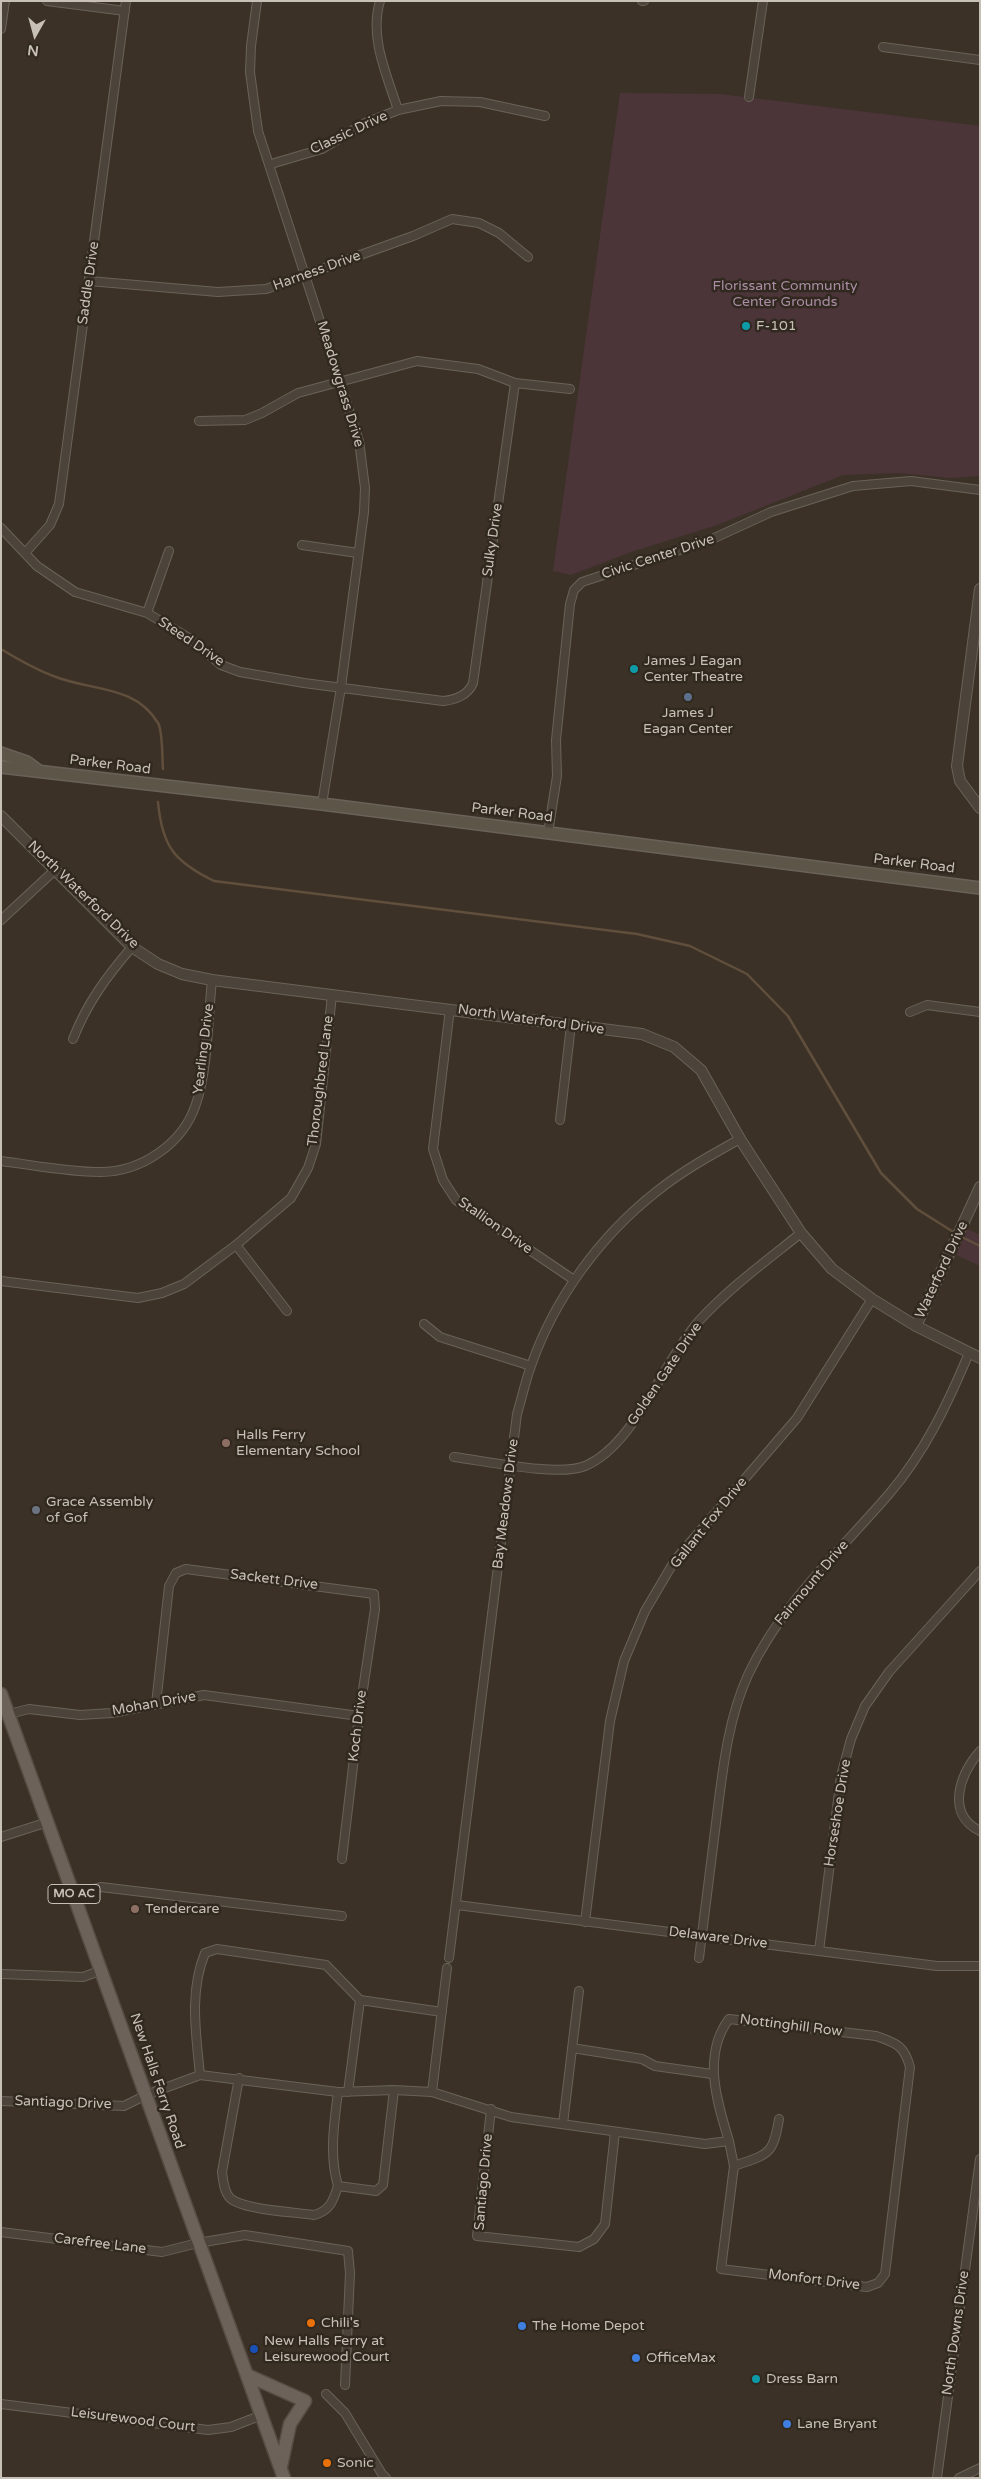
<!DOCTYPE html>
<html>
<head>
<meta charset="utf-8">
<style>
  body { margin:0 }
  #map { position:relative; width:981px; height:2479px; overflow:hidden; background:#3c3127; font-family:"Varela Round",sans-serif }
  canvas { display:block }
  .frame { position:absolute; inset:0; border:2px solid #c7c0b6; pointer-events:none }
  .north { position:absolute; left:10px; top:10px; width:50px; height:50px; -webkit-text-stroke:4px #31291f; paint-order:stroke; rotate:187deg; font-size:14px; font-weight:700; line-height:20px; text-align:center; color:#c7c0b6 }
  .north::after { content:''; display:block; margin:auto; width:18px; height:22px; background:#c7c0b6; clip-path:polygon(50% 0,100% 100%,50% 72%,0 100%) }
</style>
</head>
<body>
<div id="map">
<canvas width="981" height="2479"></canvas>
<div class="frame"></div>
<div class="north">N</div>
</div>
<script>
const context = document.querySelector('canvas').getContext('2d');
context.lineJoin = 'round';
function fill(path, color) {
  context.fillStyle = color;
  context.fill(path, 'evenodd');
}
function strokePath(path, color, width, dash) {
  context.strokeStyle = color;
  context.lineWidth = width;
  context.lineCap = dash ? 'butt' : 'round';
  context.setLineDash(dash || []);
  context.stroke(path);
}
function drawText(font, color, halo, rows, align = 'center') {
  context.font = font + ' "Varela Round",sans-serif';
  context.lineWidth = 5;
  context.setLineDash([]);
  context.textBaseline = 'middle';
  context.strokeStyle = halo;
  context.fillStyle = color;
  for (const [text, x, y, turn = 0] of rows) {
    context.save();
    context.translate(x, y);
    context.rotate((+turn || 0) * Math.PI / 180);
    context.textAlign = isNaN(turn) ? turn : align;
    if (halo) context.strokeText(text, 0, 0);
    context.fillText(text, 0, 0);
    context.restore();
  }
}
fill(new Path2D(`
  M620,93L720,94L980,126V476L951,478L898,473L843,475L717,525L631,552L571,575L553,571Z
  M967,1229L980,1235V1266L956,1255Z`), '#4b3539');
strokePath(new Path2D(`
  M1,649C19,660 36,670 56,677C92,691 135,685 158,723C163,731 162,759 163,769
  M158,802C162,847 175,862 214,881L637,934L690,946L747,974L788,1016L881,1173L917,1209L955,1233
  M960,1236L980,1246`), '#604f3c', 2.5);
const minor = new Path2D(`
  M47,1L125,11
  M257,1L251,46L250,72L258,131L359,441L365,488L364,512L341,687L322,804
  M380,1C369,38 387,75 398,110
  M642,1H644
  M1,29L5,1
  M883,47L980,60
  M749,97L763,1
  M271,164L322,149L363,124L398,110L441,101L480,102L545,116
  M89,281L218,292L266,289L413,236L452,219L479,223L499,233L528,257
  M199,421L245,420L262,413L298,393L417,361L478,369L515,383L570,389
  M1,528L37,566L75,592L147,613L189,638L221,665L240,672L304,683L443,701C455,700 468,695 473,683L515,383
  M302,545L358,553
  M25,553L50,525L59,504L126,1
  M147,613L169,551
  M548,833L557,776L556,740L570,604L574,590L582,582L710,540L771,512L853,486L911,481L980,490
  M1,920L56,869
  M450,1009L433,1149L443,1180L456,1200L574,1280
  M910,1012L927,1005L980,1012
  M73,1039C87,1003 107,976 132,947
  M560,1120L571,1025
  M1,1161C33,1165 67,1172 100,1172C141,1172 183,1144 196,1104C208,1069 208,1018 212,980
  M236,1245L287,1311
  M1,1281L138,1298L162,1293L184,1284L236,1245L291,1198L308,1168L316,1144L332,995
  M424,1324L440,1337L531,1366
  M454,1457C486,1461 558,1477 585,1466C635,1445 662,1363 698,1322C729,1288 766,1261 801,1233
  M156,1704L169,1586L176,1573L186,1569L374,1594L375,1609L359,1716L342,1859
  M9,1714L29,1709L80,1715L112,1713L204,1695L359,1716
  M980,1751C960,1774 945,1814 980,1831
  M1,1837L48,1822
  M75,1895L101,1887L342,1916
  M457,1905L937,1966H980
  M585,1922L610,1721L624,1661L645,1611L675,1560L797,1418L872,1299
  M819,1951L841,1776L851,1739L865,1706L889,1672L980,1571
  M449,1958L517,1414C522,1398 525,1382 531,1366C554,1299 600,1236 656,1192C682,1171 711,1155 740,1139
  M699,1958C705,1910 711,1863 717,1815C723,1768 728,1719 748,1675C781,1604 839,1552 889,1494C925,1452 948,1403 969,1353
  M1,1974L83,1977L102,1970
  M572,2048L642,2059L655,2066L712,2074
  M200,2075C196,2033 189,1992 205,1953L217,1949L326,1965L360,2000L442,2012
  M239,2078L222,2172C223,2180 224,2192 230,2198C243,2210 295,2212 314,2215C330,2211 333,2201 338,2186L376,2191L383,2185L394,2090
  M338,2092C334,2124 329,2155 338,2186
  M348,2092L360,2000
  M432,2092L447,1968
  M1,2101L124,2106L146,2095L200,2075L338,2092L394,2090L432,2092L511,2117L705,2144L729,2141L734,2166
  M491,2109L477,2236L579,2247L594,2239L605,2224L615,2132
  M563,2124L579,1991
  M729,2141C717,2102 702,2055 729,2019L876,2036C896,2043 904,2045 910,2067L885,2274L878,2283L867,2287L721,2269L734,2166C768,2154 773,2156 779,2119
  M1,2232L162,2252L198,2243L245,2235L348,2251L350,2273L345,2385
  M326,2394L345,2413L382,2474L386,2478
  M1,2404L208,2430L231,2427L262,2415
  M937,2478L980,2159
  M959,2478L980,2468`);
const tertiary = new Path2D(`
  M980,589L957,766L960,781L980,808
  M1,816L132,947L158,964L182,974L212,980L642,1034L674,1047L701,1070L740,1139L801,1233L832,1269L872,1299L916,1326L980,1358
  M916,1326L980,1187`);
const secondary = new Path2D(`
  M1,753L27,762L39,771
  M1,767L322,804L980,888`);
const primary = new Path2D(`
  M1,1694L284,2478
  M247,2375L305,2401L290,2424L281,2466`);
strokePath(minor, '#6a6258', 10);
strokePath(tertiary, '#6a6258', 12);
strokePath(secondary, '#6a6258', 14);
strokePath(primary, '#554d43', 15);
strokePath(minor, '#4c443a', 8);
strokePath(tertiary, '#4c443a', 10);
strokePath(secondary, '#5e5549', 11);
strokePath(primary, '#6c6259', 12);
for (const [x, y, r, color] of [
  [746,326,5,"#0f9aa8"],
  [634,669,5,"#0f9aa8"],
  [688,697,5,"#5c6f8a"],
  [226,1443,5,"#8d6e63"],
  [36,1510,5,"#6b7280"],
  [135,1909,5,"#8d6e63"],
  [311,2323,5,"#e8710a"],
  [522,2326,5,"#3f7fe0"],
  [254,2349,5,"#1a4fb4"],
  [636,2358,5,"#3f7fe0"],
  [756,2379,5,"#0f9aa8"],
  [787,2424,5,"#3f7fe0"],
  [327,2463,5,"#e8710a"]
]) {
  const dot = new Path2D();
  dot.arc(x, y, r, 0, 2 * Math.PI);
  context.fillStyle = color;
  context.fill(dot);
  strokePath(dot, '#31291f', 2);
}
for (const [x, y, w] of [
  [74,1894,52]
]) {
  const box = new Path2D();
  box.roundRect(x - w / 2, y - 9.5, w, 19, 4);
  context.fillStyle = '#31291f';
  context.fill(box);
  strokePath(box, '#c7c0b6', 1);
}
drawText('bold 12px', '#c7c0b6', null, [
  ["MO AC",74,1894]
]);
drawText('14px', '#c7c0b6', '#31291f', [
  ["Classic Drive",349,133,-25],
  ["Harness Drive",317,271,-20],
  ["Saddle Drive",89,283,-82],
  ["Meadowgrass Drive",340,384,73],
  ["Sulky Drive",493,540,-82],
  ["Civic Center Drive",658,557,-18],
  ["Steed Drive",191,642,34],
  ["Parker Road",110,765,7],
  ["Parker Road",512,813,7],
  ["Parker Road",914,864,7],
  ["North Waterford Drive",83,895,44],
  ["North Waterford Drive",531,1020,8],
  ["Yearling Drive",204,1049,-83],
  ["Thoroughbred Lane",321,1081,-83],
  ["Stallion Drive",495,1226,35],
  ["Waterford Drive",942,1270,-65],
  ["Golden Gate Drive",665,1374,-56],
  ["Bay Meadows Drive",506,1504,-83],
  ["Gallant Fox Drive",709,1523,-51],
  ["Sackett Drive",274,1580,7],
  ["Fairmount Drive",812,1583,-50],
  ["Mohan Drive",154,1704,-10],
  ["Koch Drive",358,1726,-83],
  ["Horseshoe Drive",838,1813,-81],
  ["Delaware Drive",718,1938,7],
  ["Nottinghill Row",791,2026,7],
  ["New Halls Ferry Road",157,2081,71],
  ["Santiago Drive",63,2103,2],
  ["Santiago Drive",484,2182,-85],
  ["Carefree Lane",100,2244,7],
  ["Monfort Drive",814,2280,7],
  ["North Downs Drive",956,2333,-82],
  ["Leisurewood Court",133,2420,7]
]);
drawText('14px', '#aa8da5', '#31291f', [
  ["Florissant Community",785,286],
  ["Center Grounds",785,302]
]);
drawText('14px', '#c7c0b6', '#31291f', [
  ["F-101",756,326],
  ["James J Eagan",644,661],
  ["Center Theatre",644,677],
  ["James J",688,713,"center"],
  ["Eagan Center",688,729,"center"],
  ["Halls Ferry",236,1435],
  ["Elementary School",236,1451],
  ["Grace Assembly",46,1502],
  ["of Gof",46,1518],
  ["Tendercare",145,1909],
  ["Chili's",321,2323],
  ["The Home Depot",532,2326],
  ["New Halls Ferry at",264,2341],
  ["Leisurewood Court",264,2357],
  ["OfficeMax",646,2358],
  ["Dress Barn",766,2379],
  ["Lane Bryant",797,2424],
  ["Sonic",337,2463]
], 'left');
</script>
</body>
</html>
